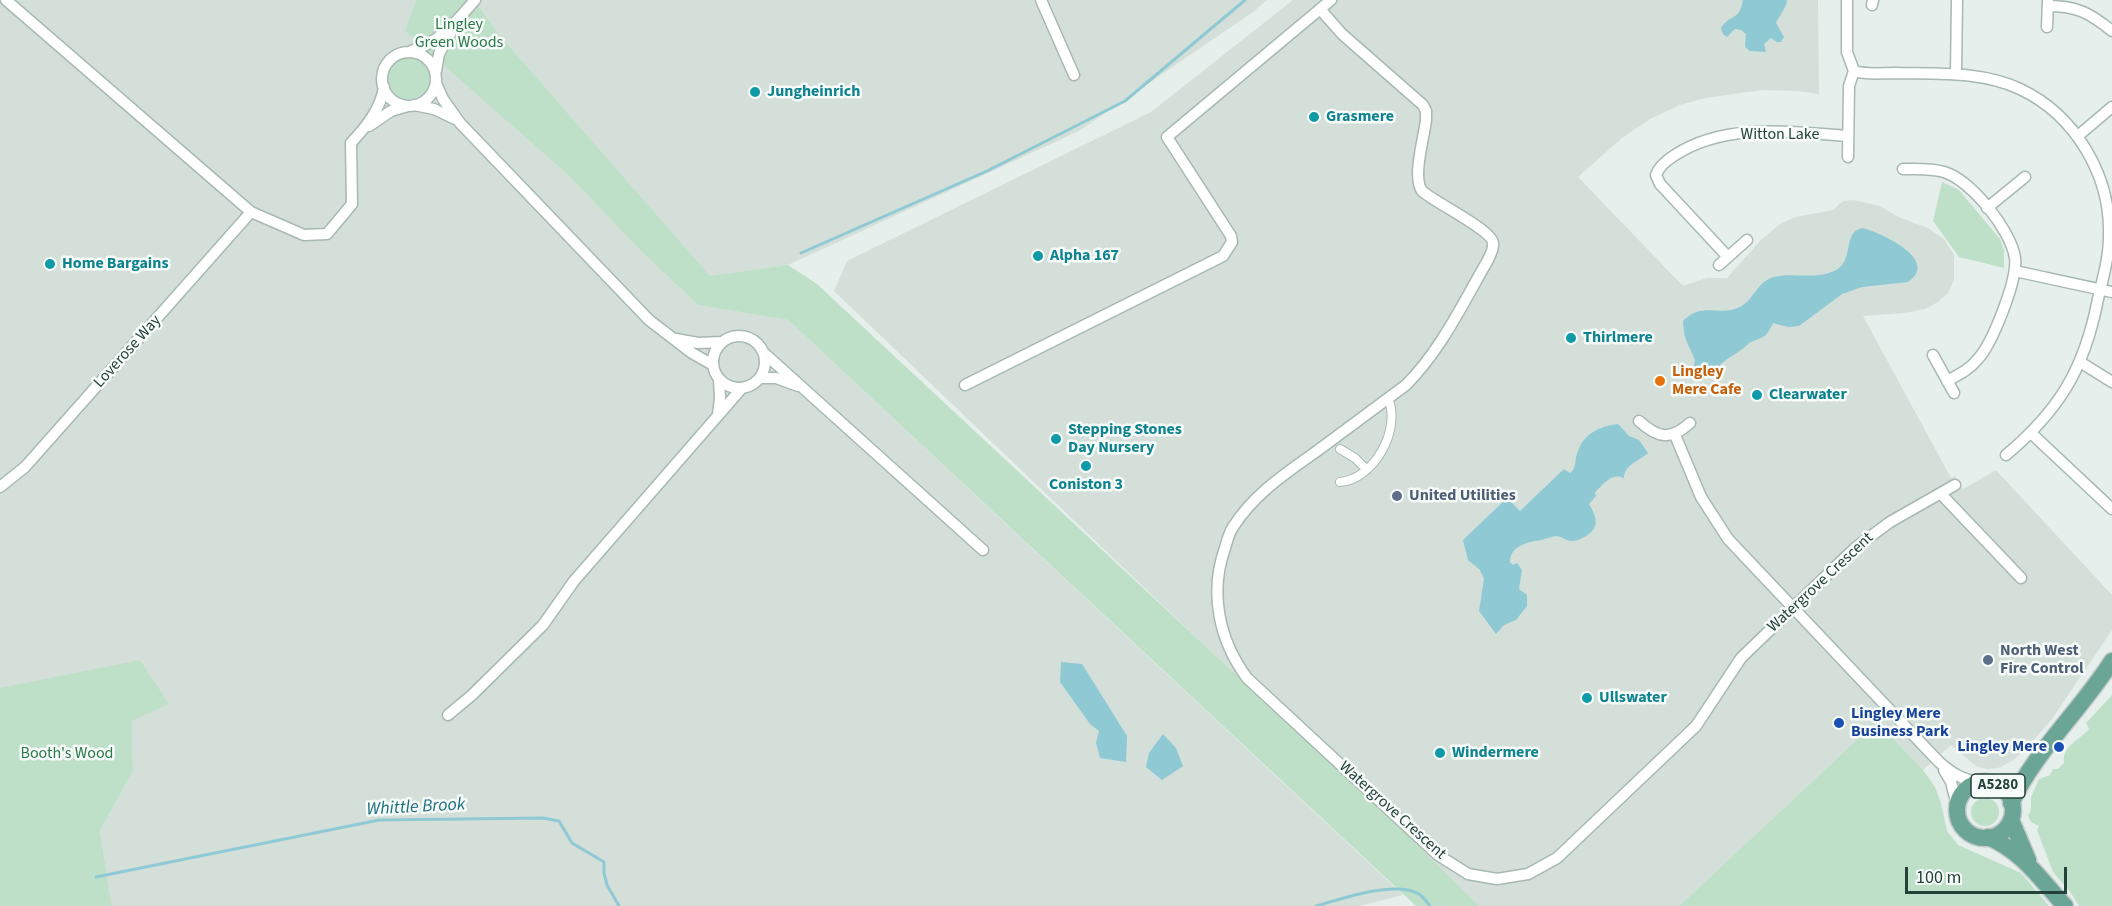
<!DOCTYPE html>
<html>
<head>
<meta charset="utf-8">
<style>
  body { margin:0 }
  #map { position:relative; width:2112px; height:906px; overflow:hidden; background:#e6efeb; font-family:"Source Sans 3",sans-serif }
  canvas { display:block }
  .scale { position:absolute; left:1905px; top:867px; width:162px; height:27px; box-sizing:border-box; border:3px solid #24423a; border-top:0; padding-left:8px; font-size:18px; line-height:21px; white-space:nowrap; color:#24423a; -webkit-text-stroke:4px #f7fbf9; paint-order:stroke }
</style>
</head>
<body>
<div id="map">
<canvas width="2112" height="906"></canvas>
<div class="scale">100 m</div>
</div>
<script>
const context = document.querySelector('canvas').getContext('2d');
context.lineJoin = 'round';
function fill(path, color) {
  context.fillStyle = color;
  context.fill(path, 'evenodd');
}
function strokePath(path, color, width, dash) {
  context.strokeStyle = color;
  context.lineWidth = width;
  context.lineCap = dash ? 'butt' : 'round';
  context.setLineDash(dash || []);
  context.stroke(path);
}
function drawText(font, color, halo, rows, align = 'center') {
  context.font = font + ' "Source Sans 3",sans-serif';
  context.lineWidth = 5;
  context.setLineDash([]);
  context.textBaseline = 'middle';
  context.strokeStyle = halo;
  context.fillStyle = color;
  for (const [text, x, y, turn = 0] of rows) {
    context.save();
    context.translate(x, y);
    context.rotate((+turn || 0) * Math.PI / 180);
    context.textAlign = isNaN(turn) ? turn : align;
    if (halo) context.strokeText(text, 0, 0);
    context.fillText(text, 0, 0);
    context.restore();
  }
}
fill(new Path2D(`
  M0,0H416L406,31L568,175L642,252L698,305L788,320L1403,895L1360,906H112L100,831L133,771L132,721L168,703L0,688Z
  M474,0H1267L1253,12L1079,131L788,265L710,277L503,39Z
  M1293,0H1818L1819,94L1797,91L1762,90L1705,98L1680,105L1650,119L1622,138L1578,177L1683,286L1707,278H1727L1761,240L1780,224L1795,217L1833,210L1843,201L1854,200L1879,206L1901,218L1928,228L1944,239L1954,255V280L1948,293L1938,302L1925,309L1904,313L1863,316L1951,478L1955,476L1963,489L1996,470L2112,595V630L2052,719L2026,749L2012,761L1998,768L1987,769L1976,766L1951,745L1923,770L1877,721L1679,906H1477L834,291L847,261L1151,112Z`), '#d4dfda');
fill(new Path2D(`
  M416,0H474L503,39L710,276L788,265L817,284L1394,822L1479,906H1416L788,320L698,305L642,252L568,175L405,31Z
  M388 79a21 21 0 1 1 42 0a21 21 0 1 1-42 0Z
  M1942,182L1959,190L2000,239L2004,250V268L1959,257L1933,221Z
  M140,660L169,704L132,721L133,771L100,831L112,906H0V688Z
  M2112,695V906H2079L2071,893L2053,872L2037,830L2039,826L2031,822L2028,816L2031,810V797L2039,779L2050,775L2053,769H2058L2064,763C2062,745 2080,740 2089,729L2086,723Z
  M1877,721L1923,770L1935,787L1941,803L1947,831L1958,845L2021,873L2049,906H1679Z
  M1971 812a14 14 0 1 1 28 0a14 14 0 1 1-28 0Z`), '#bfe0c8');
fill(new Path2D(`
  M1743,0H1787C1787,7 1779,16 1776,23L1784,37L1781,42H1777L1771,38L1764,44L1766,52L1750,51L1745,47L1746,34L1741,30L1735,29L1727,37L1723,34L1721,28C1728,17 1737,18 1740,10C1742,7 1742,3 1743,0Z
  M1862,228C1880,232 1941,260 1908,282L1862,287L1842,294L1799,326L1788,327L1773,323C1771,327 1768,332 1766,335C1761,339 1753,340 1748,344C1741,351 1731,356 1722,363C1716,369 1713,376 1704,378L1694,366L1695,360C1688,343 1684,341 1683,321C1702,301 1720,317 1740,307C1754,300 1757,281 1774,277C1794,272 1815,280 1834,271C1856,261 1841,233 1862,228Z
  M1618,424L1629,436L1639,440L1648,453C1639,461 1624,465 1624,478C1611,472 1604,484 1595,492L1596,496L1589,504C1596,516 1601,527 1586,536C1582,538 1578,541 1573,541C1567,542 1562,536 1555,536C1551,537 1546,539 1541,540C1529,542 1510,545 1510,562L1513,565L1517,563L1522,570L1519,589L1527,595V606L1516,620L1504,625L1496,634L1479,611L1484,579L1480,570L1468,560L1463,540L1507,498L1520,511L1564,469L1570,473L1573,470C1576,464 1575,458 1578,451C1584,433 1601,426 1618,424Z
  M1061,662L1082,664L1127,736L1126,762L1100,758L1096,743L1099,731L1090,724L1060,682Z
  M1163,734L1176,748L1183,766L1162,780L1146,767L1149,753Z`), '#8ec9d4');
strokePath(new Path2D(`
  M801,253L987,171L1125,101L1245,0
  M96,877L379,820L543,818L559,821L572,843L604,862V873L607,885L619,906
  M1316,906C1341,899 1392,881 1417,893C1422,895 1427,902 1430,906`), '#8ec9d4', 3);
const pedestrian = new Path2D(`
  M1340,449L1355,458L1366,469
  M1340,482C1373,480 1402,430 1388,398`);
const minor = new Path2D(`
  M6,0L251,212L304,235L327,234L352,204L351,143C365,128 381,109 384,87
  M1041,0L1074,75
  M1847,0V52L1854,71C1867,75 1882,73 1895,73C1937,74 1981,71 2020,89C2075,115 2111,175 2109,236C2109,257 2103,278 2098,299C2092,330 2083,360 2066,388C2050,414 2030,435 2006,455
  M1872,5L1873,0
  M2048,6C2077,6 2090,13 2112,31
  M1320,9L1342,34L1423,105L1426,111V120C1424,138 1412,177 1422,191C1434,202 1492,230 1493,243C1494,249 1490,255 1488,260C1463,303 1441,350 1406,385C1376,407 1347,429 1317,451C1286,473 1254,494 1233,527C1229,533 1227,541 1225,548C1209,593 1219,640 1247,678L1438,855L1468,874L1497,879L1528,874L1557,858L1696,726L1741,658L1855,548L1890,522L1955,485
  M2047,27L2048,1
  M411,51C439,43 457,21 475,0
  M382 79a27 27 0 1 1 54 0a27 27 0 1 1-54 0Z
  M436,71L439,54L452,30
  M1956,74L1957,0
  M436,83L443,99L460,123L649,320L692,353L713,365
  M414,105L434,109L455,119
  M369,126L391,111L408,106
  M2079,135L2112,107
  M1848,157L1849,86L1854,71
  M1903,169C1916,169 1931,168 1944,172C1971,180 2011,230 2015,258C2018,279 1992,345 1977,360C1969,370 1958,375 1947,381
  M1987,208L2025,177
  M1728,257L1660,184L1656,175C1659,166 1667,160 1675,155C1725,122 1792,132 1848,136
  M1719,265L1747,240
  M2015,271L2112,292
  M713 362a26 26 0 1 1 52 0a26 26 0 1 1-52 0Z
  M676,339L698,343L722,342
  M764,353L983,550
  M1933,355L1954,393
  M2080,362L2112,382
  M760,378H776L798,386
  M965,385L1223,256L1232,242L1231,236L1167,137L1331,0
  M718,414L720,398L719,379
  M1639,421C1658,438 1670,441 1690,423
  M2031,433L2112,509
  M1675,435L1701,497L1728,539L1939,762C1952,773 1963,781 1981,782
  M0,487L25,467L251,212
  M1941,494L2021,578
  M448,715L472,695L543,625L574,581L742,388
  M1944,770L1951,782L1957,805`);
const primary = new Path2D(`
  M1957 810a28 28 0 1 1 56 0a28 28 0 1 1-56 0Z
  M2011,803C2036,750 2081,710 2112,661
  M2011,820L2028,860
  M1988,837C2022,851 2041,880 2065,906`);
strokePath(pedestrian, '#a8b8b2', 10);
strokePath(minor, '#a8b8b2', 13);
strokePath(primary, '#c2cac8', 19);
strokePath(pedestrian, '#fff', 8);
strokePath(minor, '#fff', 10);
strokePath(primary, '#6aa596', 16);
for (const [x, y, r, color] of [
  [755,92,6,"#0f9aa8"],
  [1314,117,6,"#0f9aa8"],
  [1038,256,6,"#0f9aa8"],
  [50,264,6,"#0f9aa8"],
  [1571,338,6,"#0f9aa8"],
  [1660,381,6,"#e8710a"],
  [1757,395,6,"#0f9aa8"],
  [1056,439,6,"#0f9aa8"],
  [1086,466,6,"#0f9aa8"],
  [1397,496,6,"#5c6f8a"],
  [1988,660,6,"#5c6f8a"],
  [1587,698,6,"#0f9aa8"],
  [1839,723,6,"#1a4fb4"],
  [2059,747,6,"#1a4fb4"],
  [1440,753,6,"#0f9aa8"]
]) {
  const dot = new Path2D();
  dot.arc(x, y, r, 0, 2 * Math.PI);
  context.fillStyle = color;
  context.fill(dot);
  strokePath(dot, '#f7fbf9', 2);
}
for (const [x, y, w] of [
  [1998,786,54]
]) {
  const box = new Path2D();
  box.roundRect(x - w / 2, y - 12, w, 24, 4.5);
  context.fillStyle = '#f7fbf9';
  context.fill(box);
  strokePath(box, '#24423a', 1.5);
}
drawText('bold 15px', '#24423a', null, [
  ["A5280",1998,786]
]);
drawText('16px', '#2d7a4b', '#f7fbf9', [
  ["Lingley",459,25],
  ["Green Woods",459,43],
  ["Booth's Wood",67,754]
]);
drawText('bold 16px', '#0d838f', '#f7fbf9', [
  ["Jungheinrich",767,92],
  ["Grasmere",1326,117],
  ["Alpha 167",1050,256],
  ["Home Bargains",62,264],
  ["Thirlmere",1583,338],
  ["Clearwater",1769,395],
  ["Stepping Stones",1068,430],
  ["Day Nursery",1068,448],
  ["Coniston 3",1086,485,"center"],
  ["Ullswater",1599,698],
  ["Windermere",1452,753]
], 'left');
drawText('16px', '#24423a', '#f7fbf9', [
  ["Witton Lake",1780,135],
  ["Loverose Way",128,352,-48],
  ["Watergrove Crescent",1821,583,-43],
  ["Watergrove Crescent",1392,811,42]
]);
drawText('bold 16px', '#c56008', '#f7fbf9', [
  ["Lingley",1672,372],
  ["Mere Cafe",1672,390]
], 'left');
drawText('bold 16px', '#4e5e75', '#f7fbf9', [
  ["United Utilities",1409,496],
  ["North West",2000,651],
  ["Fire Control",2000,669]
], 'left');
drawText('bold 16px', '#164399', '#f7fbf9', [
  ["Lingley Mere",1851,714],
  ["Business Park",1851,732],
  ["Lingley Mere",2047,747,"right"]
], 'left');
drawText('italic 18px', '#1c6f80', '#f7fbf9', [
  ["Whittle Brook",416,808,-3]
]);
</script>
</body>
</html>
